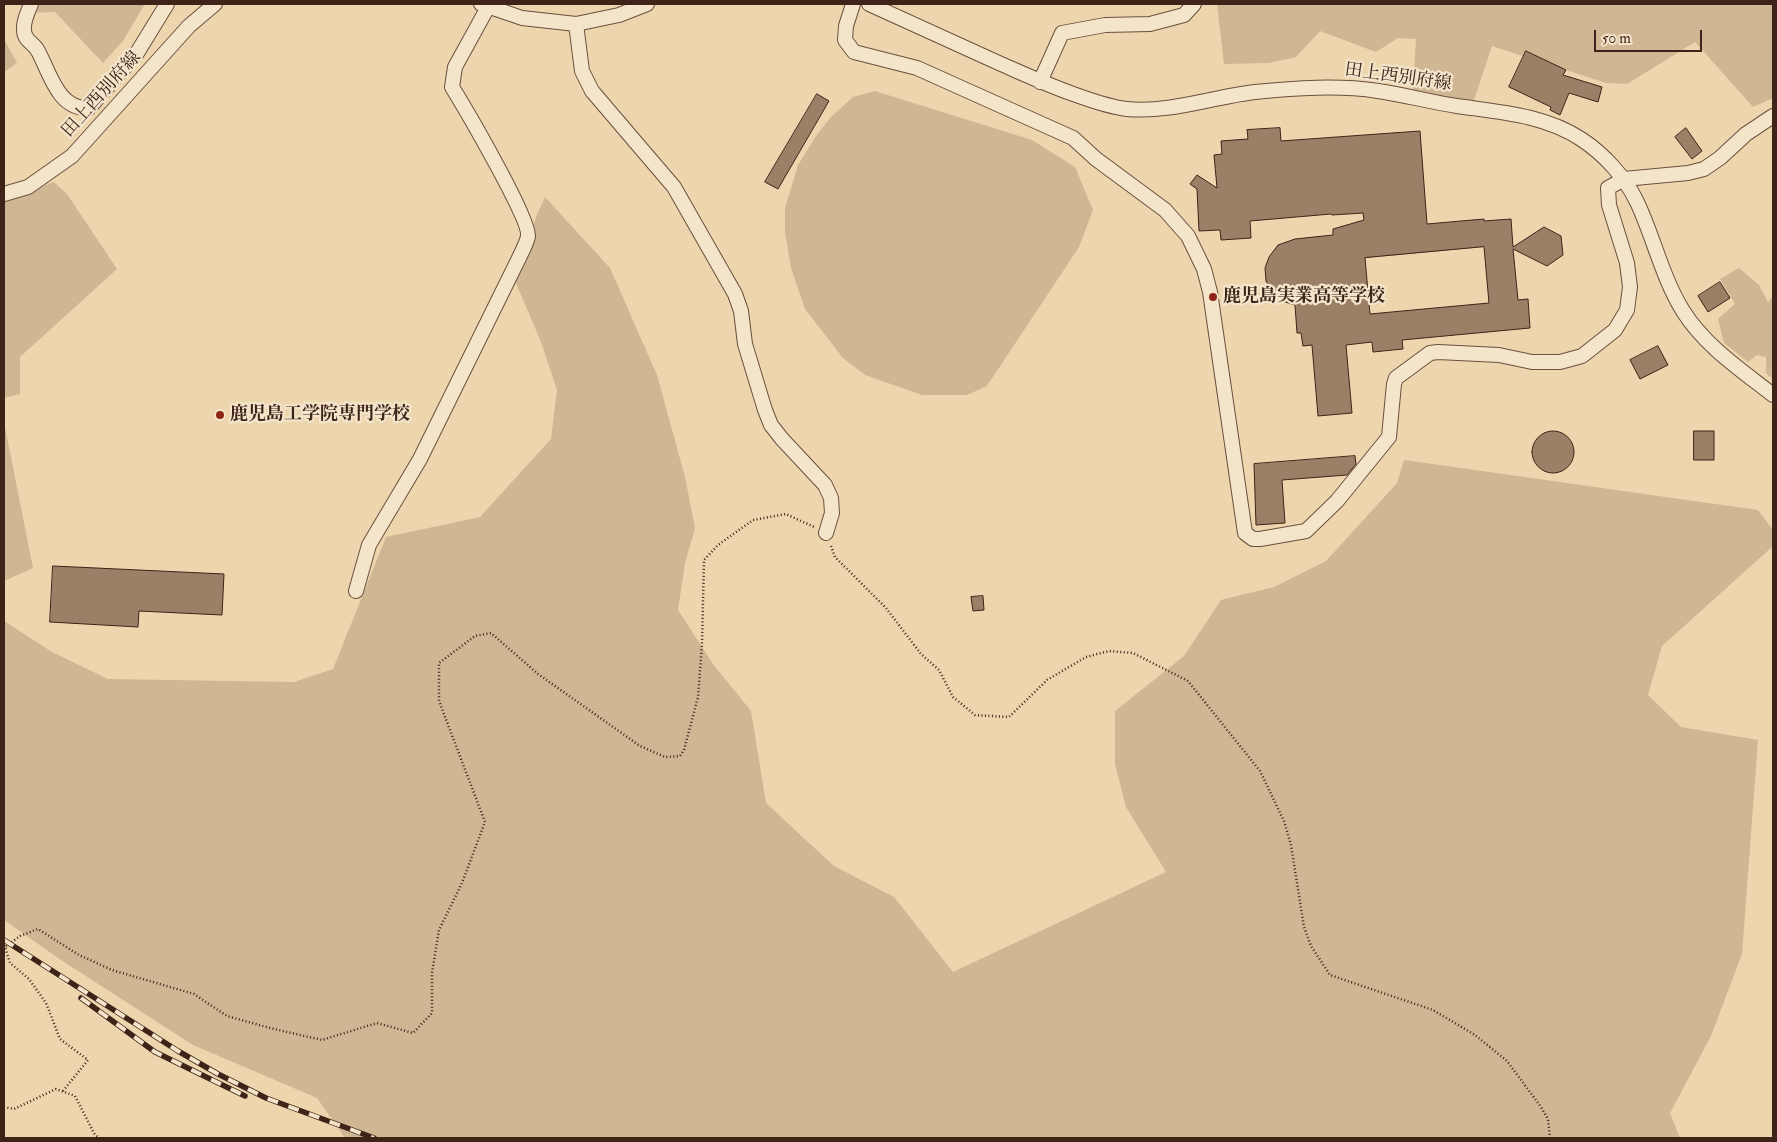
<!DOCTYPE html>
<html>
<head>
<meta charset="utf-8">
<style>
  body { margin:0 }
  #map { position:relative; width:1777px; height:1142px; overflow:hidden; background:#edd5ad; font-family:"IM FELL Double Pica",serif }
  canvas { display:block }
  .frame { position:absolute; inset:0; border:5px solid #3e2319; pointer-events:none }
  .scale { position:absolute; left:1594px; top:30px; width:108px; height:22px; box-sizing:border-box; border:2px solid #3e2319; border-top:0; padding-left:6px; font-size:15px; line-height:18px; white-space:nowrap; color:#3e2319; -webkit-text-stroke:4px #f3e4ca; paint-order:stroke }
</style>
</head>
<body>
<div id="map">
<canvas width="1777" height="1142"></canvas>
<div class="frame"></div>
<div class="scale">50 m</div>
</div>
<script>
const context = document.querySelector('canvas').getContext('2d');
context.lineJoin = 'round';
function fill(path, color) {
  context.fillStyle = color;
  context.fill(path, 'evenodd');
}
function strokePath(path, color, width, dash) {
  context.strokeStyle = color;
  context.lineWidth = width;
  context.lineCap = dash ? 'butt' : 'round';
  context.setLineDash(dash || []);
  context.stroke(path);
}
function drawText(font, color, halo, rows, align = 'center') {
  context.font = font + ' "IM FELL Double Pica","Noto Serif JP",serif';
  context.lineWidth = 4.5;
  context.setLineDash([]);
  context.textBaseline = 'middle';
  context.strokeStyle = halo;
  context.fillStyle = color;
  for (const [text, x, y, turn = 0] of rows) {
    context.save();
    context.translate(x, y);
    context.rotate((+turn || 0) * Math.PI / 180);
    context.textAlign = isNaN(turn) ? turn : align;
    if (halo) context.strokeText(text, 0, 0);
    context.fillText(text, 0, 0);
    context.restore();
  }
}
fill(new Path2D(`
  M30,4H145L123,41L103,63L55,12L28,13Z
  M1217,4H1773V98L1753,107L1695,42L1627,84L1606,83L1492,46L1473,103L1413,89L1416,39L1398,38L1376,52L1320,31L1296,57L1269,63L1224,64Z
  M4,39L17,63L4,72Z
  M875,91L1032,140L1075,167L1093,210L1079,247L987,386L967,395H922L865,375L843,358L805,309L791,268L785,232V208L798,165L816,136L831,117L853,97Z
  M54,182L67,194L117,269L20,357V394L4,398V200Z
  M545,197L610,268L657,375L685,477L695,528L685,563L678,610L713,664L751,711L766,803L834,866L894,897L953,972L1166,872L1126,807L1115,764V711L1184,656L1221,600L1274,587L1326,561L1397,483L1404,460L1758,510L1773,530V546L1662,646L1648,695L1681,727L1758,740L1742,954L1711,1036L1670,1113L1680,1138H345L317,1098L193,1045L61,960L4,920V621L52,652L108,679L294,682L333,669L386,537L480,517L551,439L557,390L541,342L515,281L536,217Z
  M1739,268L1759,285L1768,302L1773,296V379L1766,373V357L1757,355L1748,362L1724,343L1718,319L1735,304L1720,279Z
  M4,422L33,568L4,581Z`), '#cfb794');
const building = new Path2D(`
  M1526,51L1566,70L1563,75L1602,87L1598,102L1569,93L1560,115L1550,110L1551,107L1509,87Z
  M817,94L829,101L778,189L765,182Z
  M1280,128L1281,141L1420,131L1427,224L1484,219V221L1511,219L1513,247L1544,227L1561,236L1563,255L1547,266L1513,249L1518,300L1528,299L1530,328L1402,340L1403,349L1373,352L1372,342L1346,345L1352,413L1318,416L1312,345L1303,346L1301,333H1297L1295,305L1282,301L1274,295L1266,281L1265,268L1269,257L1278,245L1295,239L1333,235V229L1364,220L1363,213L1332,215L1331,214L1250,221L1251,238L1221,240L1220,230L1199,231L1197,189L1190,184L1197,175L1217,188L1214,155L1222,154L1221,141L1248,139L1247,130ZM1484,247L1489,303L1370,314L1365,258Z
  M1686,128L1702,151L1692,159L1675,137Z
  M1720,282L1730,298L1708,312L1698,296Z
  M1658,346L1668,365L1640,379L1630,360Z
  M1694,431H1714V460H1694Z
  M1532 452a21 21 0 1 1 42 0a21 21 0 1 1-42 0Z
  M1355,456L1356,464L1347,475L1282,480L1285,523L1256,525L1254,464Z
  M53,566L224,574L222,615L139,611L138,627L50,622Z
  M983,596L984,610L973,611L971,597Z`);
fill(building, '#998066');
strokePath(building, '#3e2319', 1);
const minor = new Path2D(`
  M31,4C28,12 23,21 24,30C24,41 34,43 38,51C50,73 58,110 89,108L137,53L167,4
  M481,4L522,18L576,24L619,15L647,4
  M853,4L846,26L845,40L854,52L917,68L1073,138L1096,159L1165,210L1188,236L1204,269L1210,292L1245,533L1253,539H1260L1306,531L1337,501L1389,437L1394,384L1396,378L1430,353L1438,352L1499,355L1532,362H1560L1582,356L1615,330L1627,310L1630,287L1627,263L1609,205L1608,188L1624,179L1688,173L1704,169L1720,158L1746,134L1773,116
  M869,4C913,24 957,44 1001,64C1026,75 1050,86 1076,95C1093,101 1109,107 1127,109C1171,113 1212,97 1255,92C1295,88 1338,85 1378,91C1405,95 1431,102 1457,106C1499,112 1545,115 1581,139C1604,154 1625,177 1637,202C1654,238 1662,277 1683,311C1705,346 1741,370 1773,395
  M576,24L582,71L592,91L674,187L735,294L741,311L745,344L765,410L771,425L782,439L825,485L831,498L832,513L826,533
  M1040,82L1062,33L1105,25L1150,24L1184,15L1194,4
  M4,194L28,187L72,156L189,26L215,4
  M356,591L369,545L420,459L519,258C522,251 527,243 528,236C530,219 465,108 452,87L455,67L488,7`);
strokePath(minor, '#6a503e', 16);
strokePath(new Path2D(`
  M831,546L835,557L886,608L921,654L939,670L953,697L975,715L1009,717L1047,680L1086,657L1109,651L1133,653L1188,681L1260,771L1284,821L1291,845L1304,927L1311,946L1330,975L1433,1010L1475,1035L1507,1061L1541,1107L1548,1119L1550,1138
  M63,1091L88,1060L60,1039L46,1003L29,979L10,963L5,947L20,936L38,929L79,955L112,970L194,994L227,1016L270,1028L322,1040L377,1023L413,1033L432,1013V973L439,930L462,883L485,822L439,701V663L475,636L491,633L538,674L640,746L665,757L680,756L684,750L698,697L702,644L704,560L718,545L753,520L786,514L814,527
  M4,1107L14,1109L56,1089L75,1096L95,1135L99,1138`), '#3e2319', 2.5, [1, 2.5]);
strokePath(minor, '#f3e4ca', 14);
const rail = new Path2D(`
  M4,940L178,1051L218,1074L266,1098L374,1138
  M81,998L155,1052L245,1096`);
strokePath(rail, '#3e2319', 5.5);
strokePath(rail, '#f3e4ca', 4, [11]);
for (const [x, y, r, color] of [
  [1213,297,5,"#8f2418"],
  [220,415,5,"#8f2418"]
]) {
  const dot = new Path2D();
  dot.arc(x, y, r, 0, 2 * Math.PI);
  context.fillStyle = color;
  context.fill(dot);
  strokePath(dot, '#f3e4ca', 2);
}
drawText('18px', '#3e2319', '#f3e4ca', [
  ["田上西別府線",1398,78,8],
  ["田上西別府線",102,95,-48]
]);
drawText('bold 18px', '#3e2319', '#f3e4ca', [
  ["鹿児島実業高等学校",1223,297],
  ["鹿児島工学院専門学校",230,415]
], 'left');
</script>
</body>
</html>
